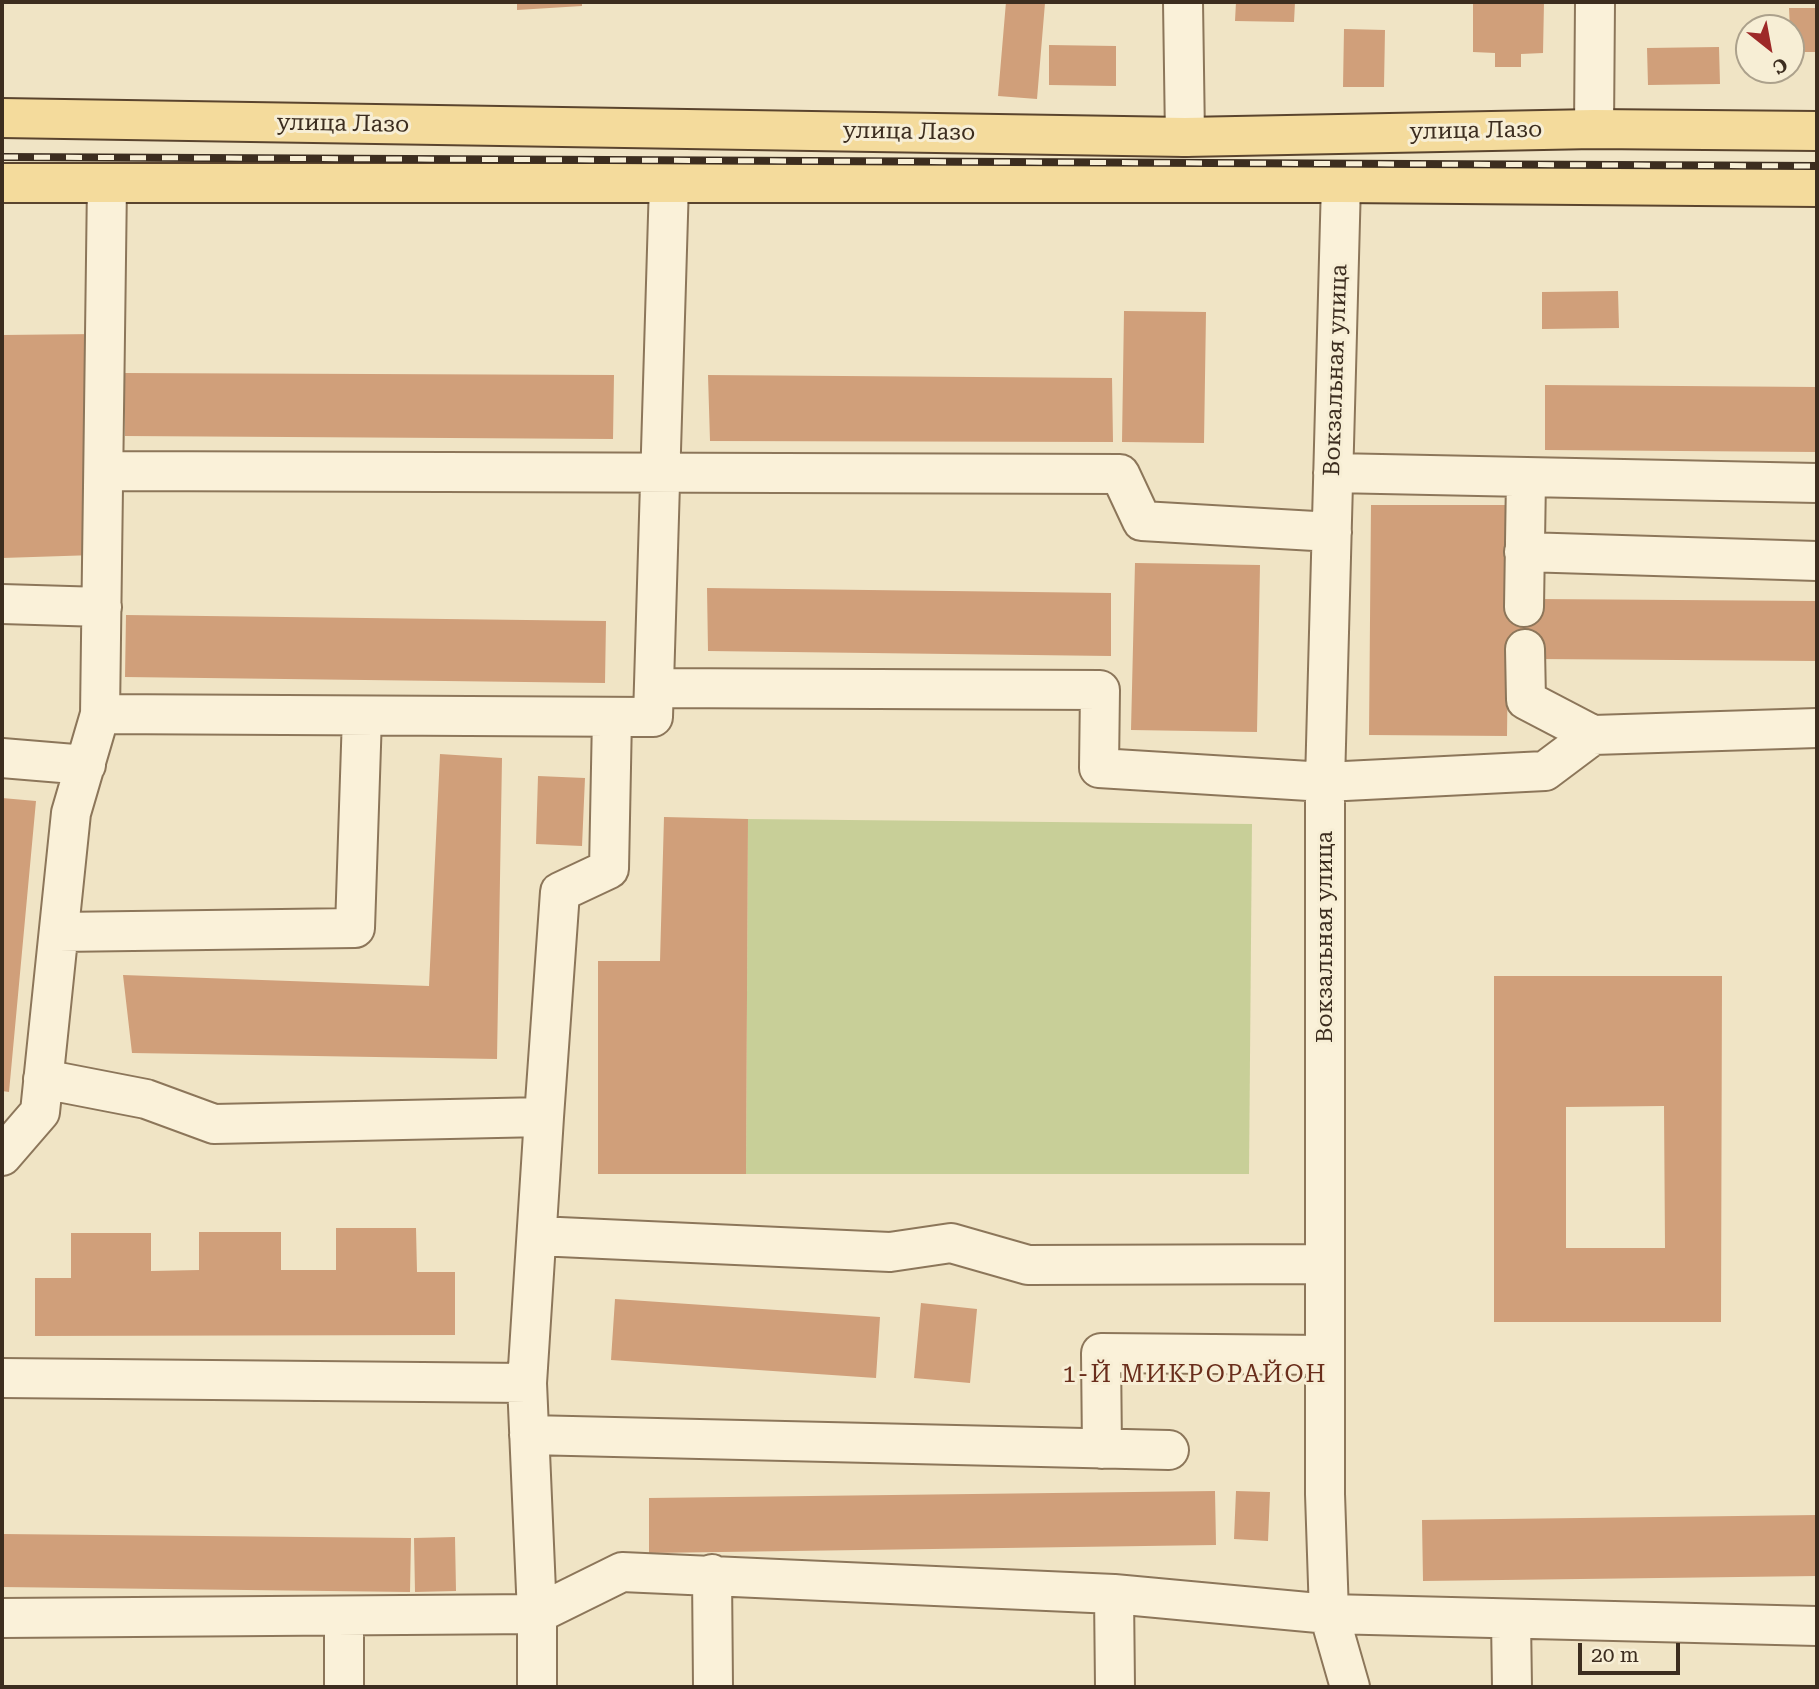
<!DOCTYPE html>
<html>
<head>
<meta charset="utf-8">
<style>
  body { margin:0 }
  #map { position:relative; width:1819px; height:1689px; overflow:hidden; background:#f0e4c5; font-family:"Roboto Serif",serif }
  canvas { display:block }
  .frame { position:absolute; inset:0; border:4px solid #3c2d1f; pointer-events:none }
  .north { position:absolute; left:1735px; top:14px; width:70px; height:70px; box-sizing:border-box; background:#f7eed5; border:2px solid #aca18c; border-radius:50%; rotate:149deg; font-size:19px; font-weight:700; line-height:28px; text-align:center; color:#3c2d1f }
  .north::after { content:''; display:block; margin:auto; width:24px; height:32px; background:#9e2928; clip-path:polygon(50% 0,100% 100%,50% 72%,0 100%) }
  .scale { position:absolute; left:1578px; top:1643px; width:102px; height:32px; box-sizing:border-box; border:4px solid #3c2d1f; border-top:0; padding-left:9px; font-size:21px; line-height:24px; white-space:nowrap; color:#3c2d1f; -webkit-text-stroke:5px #f7eed5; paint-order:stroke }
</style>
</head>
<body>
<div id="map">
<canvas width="1819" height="1689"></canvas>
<div class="frame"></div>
<div class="north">С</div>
<div class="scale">20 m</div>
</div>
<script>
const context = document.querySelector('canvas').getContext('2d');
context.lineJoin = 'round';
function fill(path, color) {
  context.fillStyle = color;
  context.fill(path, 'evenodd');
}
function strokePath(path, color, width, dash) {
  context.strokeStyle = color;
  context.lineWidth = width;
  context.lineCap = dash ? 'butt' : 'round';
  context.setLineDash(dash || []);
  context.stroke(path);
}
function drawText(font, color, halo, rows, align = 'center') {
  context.font = font + ' "Roboto Serif",serif';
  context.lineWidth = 6;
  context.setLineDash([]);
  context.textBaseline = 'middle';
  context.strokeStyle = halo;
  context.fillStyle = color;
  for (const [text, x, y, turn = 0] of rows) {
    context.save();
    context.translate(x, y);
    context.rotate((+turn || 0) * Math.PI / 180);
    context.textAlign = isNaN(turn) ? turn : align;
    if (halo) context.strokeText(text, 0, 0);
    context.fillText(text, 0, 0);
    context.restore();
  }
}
fill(new Path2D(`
  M748,819L1252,824L1249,1174H746Z`), '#c8cf98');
fill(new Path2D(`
  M517,2H582V6L517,10Z
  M1006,2L1045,3L1037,99L998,96Z
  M1236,2H1295L1294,22L1235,21Z
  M1473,2H1544L1543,53L1521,54V67H1495V53L1473,52Z
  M1789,8H1817V52H1791Z
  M1344,29L1385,30L1384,87H1343Z
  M1049,45L1116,46V86L1049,85Z
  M1719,47L1720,84L1648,85L1647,48Z
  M1618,291L1619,328L1542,329V292Z
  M1124,311L1206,312L1204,443L1122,442Z
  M96,334L95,555L2,558V335Z
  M125,373L614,375L613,439L125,436Z
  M708,375L1112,378L1113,442L710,441Z
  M1545,385L1817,387V452L1545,450Z
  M1371,505H1507L1538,599L1817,601V661L1537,659L1508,649L1507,736L1369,735Z
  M1135,563L1260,565L1257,732L1131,730Z
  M707,588L1111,593V656L708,651Z
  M126,615L606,621L605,683L125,677Z
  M440,754L502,758L497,1059L132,1053L123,975L429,986Z
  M538,776L585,778L582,846L536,844Z
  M2,798L36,801L9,1092L2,1091Z
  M664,817L748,819L746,1174H598V961H660Z
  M1494,976H1722L1721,1322H1494ZM1664,1106L1665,1248H1566V1107Z
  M336,1228H416L417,1272H455V1335L35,1336V1278H71V1233H151V1271L199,1270V1232H281V1270H336Z
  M615,1299L880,1317L876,1378L611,1360Z
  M921,1303L977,1309L970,1383L914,1378Z
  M1215,1491L1216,1545L649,1553V1498Z
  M1236,1491L1270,1492L1268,1541L1234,1539Z
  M1817,1515V1576L1423,1581L1422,1520Z
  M2,1534L411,1538L410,1592L2,1587Z
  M455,1537L456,1591L415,1592L414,1538Z`), '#d09f7a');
const minor = new Path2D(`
  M1183,2L1185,137
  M1594,129L1595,2
  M1341,183L1325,782V1494L1329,1614L1350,1687
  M104,471L1120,474L1142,521L1332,532
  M1333,473L1817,483
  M1524,552L1817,561
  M2,604L102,607
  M1524,607L1526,478
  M1525,649L1526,700L1593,735
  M654,688L1100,690L1099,768L1325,782L1545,771L1593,735L1817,728
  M100,714L653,717L669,183
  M2,758L86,765
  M59,932L355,928L362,716
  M43,1079L146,1099L214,1124L544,1117L560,892L609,869L612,717
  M2,1156L40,1112L71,813L100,714L107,183
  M537,1236L890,1252L951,1243L1028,1265L1325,1264
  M2,1378L527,1383L537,1614V1687
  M527,1383L544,1117
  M529,1435L1169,1450
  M1102,1449L1101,1353L1325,1355
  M712,1574L713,1687
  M1114,1594L1115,1687
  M344,1617V1687
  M2,1618L537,1614L622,1572L1114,1594L1329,1614L1817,1626
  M1511,1620L1512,1687`);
const major = new Path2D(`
  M2,118L1185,137L1594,129L1817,131
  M2,183H1341L1817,187`);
strokePath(minor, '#8c765a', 42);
strokePath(major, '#5a442e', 42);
strokePath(minor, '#faf1d9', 38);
strokePath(major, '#f4db9c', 38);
const rail = new Path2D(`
  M2,157L1817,166`);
strokePath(rail, '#3c2d1f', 8);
strokePath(rail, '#f7eed5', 5, [16]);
drawText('23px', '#3c2d1f', '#f7eed5', [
  ["улица Лазо",343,124,1],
  ["улица Лазо",1476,131,-1],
  ["улица Лазо",909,132,1],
  ["Вокзальная улица",1336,370,-88],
  ["Вокзальная улица",1325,937,-90]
]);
context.letterSpacing = '2px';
drawText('24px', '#6a2e1c', '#f7eed5', [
  ["1-Й МИКРОРАЙОН",1195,1375]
]);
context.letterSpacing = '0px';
</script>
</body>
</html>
